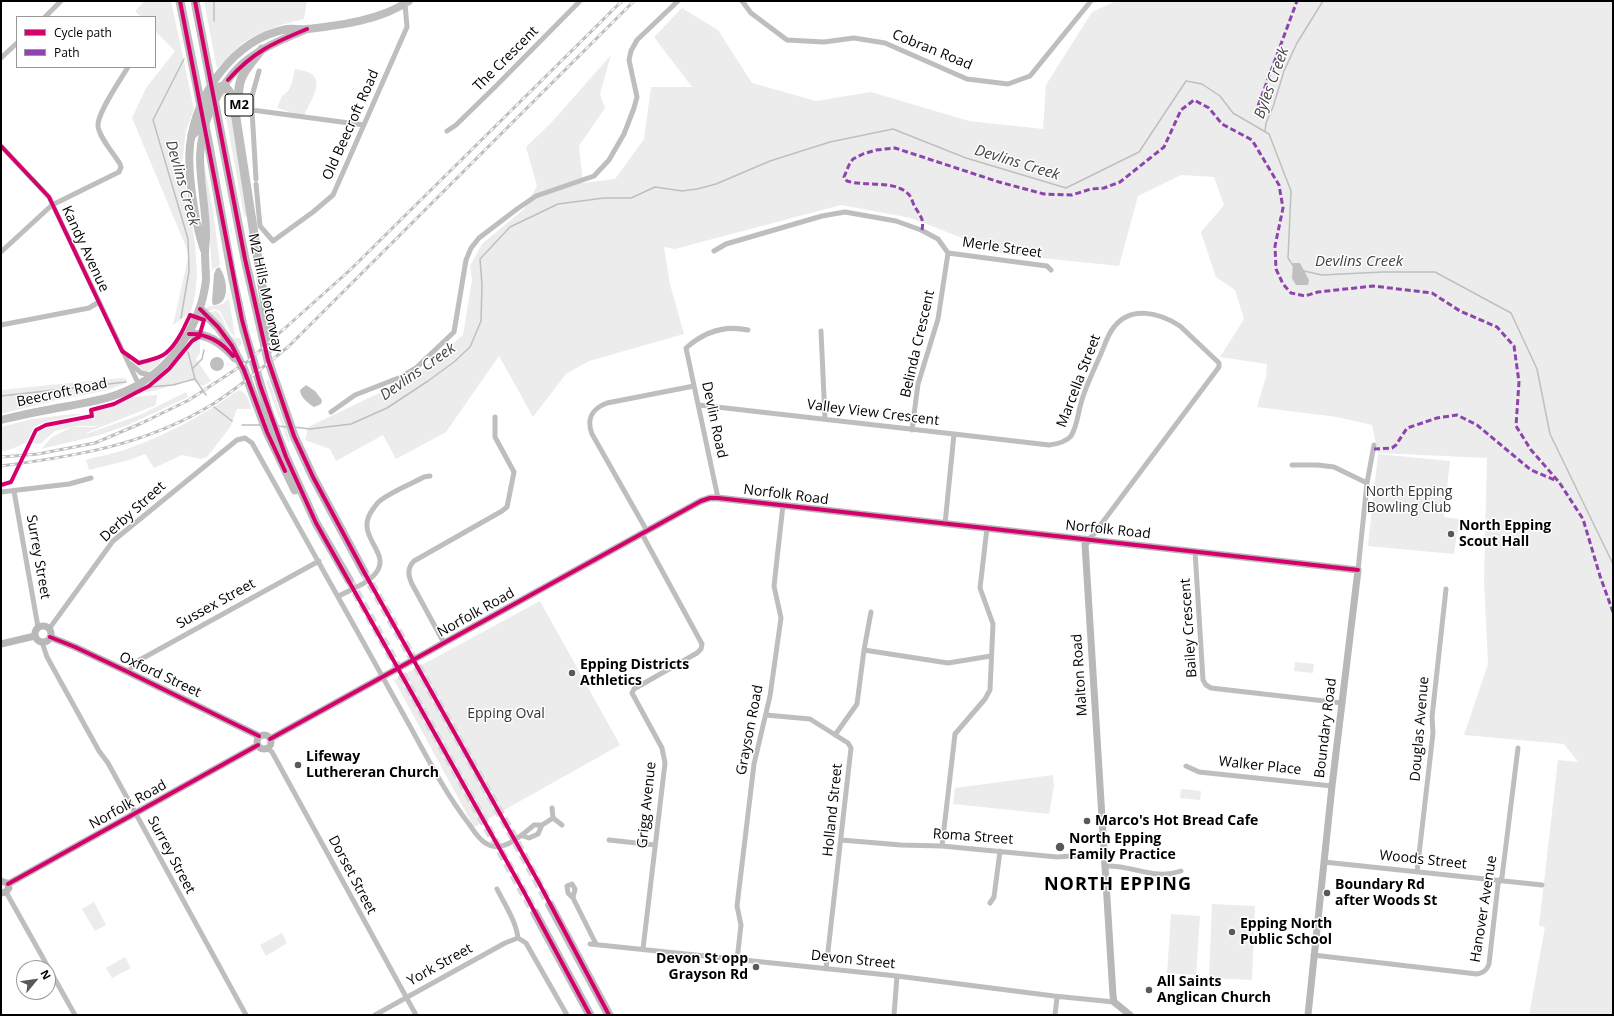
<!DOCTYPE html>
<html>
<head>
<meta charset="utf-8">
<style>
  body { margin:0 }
  #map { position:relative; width:1614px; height:1016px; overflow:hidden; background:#fff; font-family:"Open Sans",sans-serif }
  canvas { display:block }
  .frame { position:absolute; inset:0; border:2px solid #000; pointer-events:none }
  .legend { position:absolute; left:16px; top:16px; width:140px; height:52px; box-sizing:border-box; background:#fff; border:1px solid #999; margin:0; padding:5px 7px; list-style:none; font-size:12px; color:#000 }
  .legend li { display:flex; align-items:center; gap:8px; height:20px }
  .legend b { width:20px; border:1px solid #999 }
  .north { position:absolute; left:16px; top:960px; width:40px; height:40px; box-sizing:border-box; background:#fff; border:1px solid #999; border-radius:50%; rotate:61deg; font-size:11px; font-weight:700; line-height:16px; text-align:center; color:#000 }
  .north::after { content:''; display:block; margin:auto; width:14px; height:18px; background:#595959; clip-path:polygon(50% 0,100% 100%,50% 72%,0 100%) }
</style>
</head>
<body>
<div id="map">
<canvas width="1614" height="1016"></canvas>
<div class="frame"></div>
<ul class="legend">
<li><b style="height:5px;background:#d6006c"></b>Cycle path</li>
<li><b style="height:5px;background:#8e44ad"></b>Path</li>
</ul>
<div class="north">N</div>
</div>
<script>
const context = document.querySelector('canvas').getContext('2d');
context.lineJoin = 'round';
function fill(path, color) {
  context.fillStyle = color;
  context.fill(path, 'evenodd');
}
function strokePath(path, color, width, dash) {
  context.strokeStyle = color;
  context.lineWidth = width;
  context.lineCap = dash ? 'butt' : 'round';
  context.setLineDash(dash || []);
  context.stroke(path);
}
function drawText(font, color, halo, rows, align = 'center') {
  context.font = font + ' "Open Sans",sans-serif';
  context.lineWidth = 3;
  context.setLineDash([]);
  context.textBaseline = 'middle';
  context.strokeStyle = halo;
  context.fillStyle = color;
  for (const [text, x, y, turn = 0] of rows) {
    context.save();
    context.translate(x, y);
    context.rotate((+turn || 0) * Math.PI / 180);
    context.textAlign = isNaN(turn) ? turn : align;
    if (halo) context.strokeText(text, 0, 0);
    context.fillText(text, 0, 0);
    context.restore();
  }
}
fill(new Path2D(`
  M145,1H171L194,109L186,131L182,164L195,244L197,274L195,296L190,315L188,314L173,325L189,254L132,118L146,88L175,51L155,31V17H141L135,11Z
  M204,1H307L304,19C283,24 262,30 243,43C234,50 225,61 217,69Z
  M1116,1H1613V1015H1529L1545,927L1539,926L1558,760L1578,762L1564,744L1464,735L1488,664L1484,579L1487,458L1378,453L1372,425L1337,417L1257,407L1266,377L1267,364L1220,357L1244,319L1235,290L1216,277L1201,232L1224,205L1214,177L1181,175L1138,196L1119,266L1003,254L911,218L841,205L675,249L664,247L670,284L684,334L589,361L566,374L533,417L499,356L446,432L396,459L383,435L336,461L330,449L305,440L308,427L411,378L463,335L472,280L470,266L482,244L524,209L537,186L526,147L551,123L611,55L600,94L605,108L579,146L583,183L615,179L644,139L651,87H692L654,37L682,8L718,30L752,83L816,101L871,92L969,121L1043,129L1046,85L1092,12Z
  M295,69C332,73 312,97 304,116L277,108L282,96C292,91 292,80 295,69Z
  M225,92L227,94L232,108L247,217L244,215L224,106L223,94Z
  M204,163L213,210L220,265L212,270Z
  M228,299H229L235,336L231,333L220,311L214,309L207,312L206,310L207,307L223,304Z
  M216,311C227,317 224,341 240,338L242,344L239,347L209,312Z
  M200,340V353L196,359L211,381L203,386L189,379L158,390L137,394C160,380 178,365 193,342Z
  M125,345L134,361L139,363L166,355C161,360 153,371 146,372C137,374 128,352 125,345Z
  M121,378L127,379L126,383L108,390L57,400L1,414V390Z
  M269,380L290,441L288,442L266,381Z
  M239,390C248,394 249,401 251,409H237L231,426L207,457L201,459L182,455L154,468L145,454L126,461L89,470L86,460C99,456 114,454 127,449C167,435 205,414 239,390Z
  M186,392L188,397L128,425L100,435L41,449L52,437L72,427H95L116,419L98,426H76L55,431L40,444L32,443L40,431L51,426L92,419L95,417L93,411L117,405L130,397L157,395L156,405L86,433V434L140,415Z
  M73,414H83L42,423L34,427L26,443C17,446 10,451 1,451V427L32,419Z
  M1378,454L1450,461L1444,517L1459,519L1454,554L1368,546Z
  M540,601L620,745L474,827L394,680Z
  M1295,662L1314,664L1313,673L1294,671Z
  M1053,775L1054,786L1049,814L953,804L955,788Z
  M1181,789L1201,791L1200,800L1180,798Z
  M94,902L106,925L95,931L82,909Z
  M1212,904L1255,906L1252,980L1209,978Z
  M1171,914L1200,916L1196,975L1167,973Z
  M282,933L287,943L266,956L260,945Z
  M125,957L131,968L112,978L106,968Z`), '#ececec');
fill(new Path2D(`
  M1293,263H1300L1309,280L1308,285H1296L1292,278Z
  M219,267C227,276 232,305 213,305L212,302L214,274L216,269Z
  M210 364a7 7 0 1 1 14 0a7 7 0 1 1-14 0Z
  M306,385L315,391L322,400L321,404L314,407C308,403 300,397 300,390Z`), '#bfbfbf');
strokePath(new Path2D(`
  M214,1V21
  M1265,132L1266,123L1273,107L1284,71L1297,43L1323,1
  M1304,271L1322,275L1383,272H1435L1511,313L1537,369L1550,434L1613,564
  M181,318L189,271L188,239L153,120L184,59
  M188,352L195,379L206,395
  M192,369L202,359L204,350
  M149,387L173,385L194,379
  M1,396L126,382
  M214,407L232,421
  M242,425H261
  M278,426L286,427
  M294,427L310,429L351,424L387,408L428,381L454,362L470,347L481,321L482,285L480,259L510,227L558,204L604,198H631L655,187L682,191L697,189L716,184L770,161L830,142L893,129L966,158L1066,188L1139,152L1186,81L1202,84L1220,96L1233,113L1269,134L1291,191L1288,258L1294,267`), '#bfbfbf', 1.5);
strokePath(new Path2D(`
  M364,572L514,838L550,905
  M349,580L535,913`), '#d9d9d9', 9, [9, 4.5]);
strokePath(new Path2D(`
  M742,1L751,13L787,40L824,42L854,38L885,43L967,79L1008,84L1030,76L1091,1
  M45,17L61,1
  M1,58L17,43
  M252,110L364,125
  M447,131L456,125L496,86L580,1
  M1,146L49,197L139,385
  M256,179L252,110V96L259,71
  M256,184L260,226L273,241L313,212L333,195L407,27L405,4
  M714,251L726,244L822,216L845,212L896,221L921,230L938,239L948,253L938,319L918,384L912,430
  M1,252L52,205L119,172L121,167L120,164C114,154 99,137 98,126C97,113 121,79 128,67
  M948,253L1047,266L1051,270
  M1,325L89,308L99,302
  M821,331L825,419
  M131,364L141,373L151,375
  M699,405L954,434L945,524
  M331,412L355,395L401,377L416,368L454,332L466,260L471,248L479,238L517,209L536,196L594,176L609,160L624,134L634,108L637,97L629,60L631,51L637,40L678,1
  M954,434L1049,445C1057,444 1066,442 1071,436C1077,427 1078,413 1081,403C1085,388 1093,372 1099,358C1104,348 1107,335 1114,327C1131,305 1160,313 1180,326L1219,363V367L1090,539
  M1292,465H1318L1334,467L1367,483
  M14,491L38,627
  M1,492L69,484L91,478
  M718,498L686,348C704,332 725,325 748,330
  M647,531L592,434C586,418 592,409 607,403L694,386
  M642,534L702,644L701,649L697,653L634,689L632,693L662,748L665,763L643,949
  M1195,551L1203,680L1206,685L1211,688L1342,703
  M1358,570L1367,483L1374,445
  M339,596C350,590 367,584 375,574C394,552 352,537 373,509C375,506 378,502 381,500C393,491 411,484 424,477L430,476
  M49,629L113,541L237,440L245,438L252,443C305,537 358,633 411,728C429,761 446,794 469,824C474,831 479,840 487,844C502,854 523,834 534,825H542L538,834L529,838L523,836
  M42,642L47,657L99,751L108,763L246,1015
  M444,643L412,584C408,575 407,568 414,561L502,511L507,507L514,472L495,437V417
  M864,650L948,663L991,656
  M128,672L136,662L319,561
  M766,715L810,719L848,743L851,748L826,969
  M835,735L857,704L864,650L871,612
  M267,748L272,752L416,1015
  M1186,766L1199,772L1332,786
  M553,818L562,825
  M542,825L553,818L552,808
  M609,840L655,845
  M841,840L901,845L942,846L1057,857L1104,854
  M942,846L955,734L985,699L990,690L993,624L980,588L987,528
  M1324,862L1542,885
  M1104,866C1132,864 1153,881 1181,871
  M1417,872L1433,733L1432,717L1446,589
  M497,889C505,905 516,921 518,938L526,943L567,1015
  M6,892L75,1015
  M573,898L575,889L572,884L567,886L568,893L573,898L596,944
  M990,903L994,897L1000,851
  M590,944L897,976L1054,996L1114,1002
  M1313,955L1477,974C1484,973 1487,970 1489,964L1498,884L1502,877L1518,748
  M737,960L741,925L737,906L754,764L770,696L781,618L774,586L783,505
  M375,1015L505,943L518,938
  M894,1015L897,976
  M1055,1015L1057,997`), '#bebebe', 5);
strokePath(new Path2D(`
  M1090,539L1085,544L1113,995L1114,1002L1130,1015
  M35 634a8 8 0 1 1 16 0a8 8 0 1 1-16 0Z
  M50,637L75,647L128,672L259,736
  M1,644L35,636
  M257 742a7 7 0 1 1 14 0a7 7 0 1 1-14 0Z
  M270,739L701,501L710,498H718L1358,570L1332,786L1308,1015
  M1,881L7,883L9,888L6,892L1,893
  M8,884L258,745`), '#b8b8b8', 7);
strokePath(new Path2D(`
  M204,250C195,224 187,172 190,145C196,94 234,39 287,29C294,28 301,30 308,29C342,25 381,20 409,1
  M1,420C24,414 46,410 69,406C93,401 116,398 138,385C175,363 201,323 206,280C206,271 205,262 205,253C205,247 206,241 206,235C206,209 200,183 200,157C201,123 217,88 241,65C260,48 283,39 307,29`), '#bebebe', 8);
strokePath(new Path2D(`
  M180,1L209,146L232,275L244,330L268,410L286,457L316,523L349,580
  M195,1L245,259L268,360L294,436L313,477L364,572
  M239,108C236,77 244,72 262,49
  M192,135L198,129L211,95L217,88L223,86C229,89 231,93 233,99L270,337L269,349
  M200,309L218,327L232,346L244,370L267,432L295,490
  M189,334C207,333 223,344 235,358
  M550,905L609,1015
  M535,913L590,1015`), '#bebebe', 9);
const rail = new Path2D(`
  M1,457L38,454L95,443L142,423L189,400L247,362L349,271L622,1
  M1,466C77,456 146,445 213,404C240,387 264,366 288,347L634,1`);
strokePath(rail, '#bebebe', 3);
strokePath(rail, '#fff', 1.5, [4.5]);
strokePath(new Path2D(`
  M1255,114L1297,1
  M922,230C924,219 921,217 915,207C913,204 912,199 910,196C897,179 865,187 847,181L844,177L849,165L853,159L863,154L876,150L895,148L999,182L1044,194L1072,195L1091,189L1104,188L1120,182L1164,147L1181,110L1194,100L1209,108L1222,124L1252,140L1279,185L1283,208L1275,246L1276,269L1283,284L1291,293L1305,296L1318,292L1373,286L1432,293L1460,311L1497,327L1514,346L1519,382L1516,426L1531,450L1559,482L1583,519L1600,576L1613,612
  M1374,449L1392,448L1396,445L1407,428L1437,418L1457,415L1477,425L1531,470L1557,481`), '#8e44ad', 3, [6, 3]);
strokePath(new Path2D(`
  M180,1L242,320L260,385L286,457L316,523L524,892L590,1015
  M195,1L245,259L268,360L294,436L313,477L364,572L539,883L609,1015
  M228,80C253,52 273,43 307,29
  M1,146L49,197L122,351L139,363C148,360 159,359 166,353C177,344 184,328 190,315L204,320L199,337L192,341L169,369L149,386L114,404L91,410L92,416L46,425L36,430L11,482L1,485
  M200,309L218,327L232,346L244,370L267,432L285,471
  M189,334C206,333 222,342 233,356
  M50,637L75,647L128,672L259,736
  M270,739L701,501L710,498H718L1358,570
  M8,884L258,745`), '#d6006c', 4);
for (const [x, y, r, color] of [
  [1451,534,4,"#595959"],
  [572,673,4,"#595959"],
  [298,765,4,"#595959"],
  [1087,821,4,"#595959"],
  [1060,847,5,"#595959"],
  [1327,893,4,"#595959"],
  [1232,932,4,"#595959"],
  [756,967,4,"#595959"],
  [1149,990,4,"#595959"]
]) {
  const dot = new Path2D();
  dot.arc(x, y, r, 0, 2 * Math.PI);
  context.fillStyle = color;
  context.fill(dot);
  strokePath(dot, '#fff', 1.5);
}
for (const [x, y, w] of [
  [239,105,28]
]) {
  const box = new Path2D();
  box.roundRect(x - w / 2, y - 11, w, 22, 3);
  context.fillStyle = '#fff';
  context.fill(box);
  strokePath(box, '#000', 1);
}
drawText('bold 13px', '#000', null, [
  ["M2",239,105]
]);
drawText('14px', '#000', '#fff', [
  ["Cobran Road",932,50,22],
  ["The Crescent",506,59,-45],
  ["Old Beecroft Road",351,125,-66],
  ["Merle Street",1002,248,8],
  ["Kandy Avenue",85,249,65],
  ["M2 Hills Motorway",265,293,78],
  ["Belinda Crescent",918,344,-77],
  ["Marcella Street",1079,381,-69],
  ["Beecroft Road",62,393,-12],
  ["Valley View Crescent",873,413,7],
  ["Devlin Road",714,420,78],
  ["Norfolk Road",786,495,7],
  ["Derby Street",133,512,-42],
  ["Norfolk Road",1108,530,6],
  ["Surrey Street",38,557,80],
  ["Sussex Street",216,604,-29],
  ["Norfolk Road",476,613,-29],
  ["Bailey Crescent",1189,628,-94],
  ["Oxford Street",160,675,25],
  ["Malton Road",1080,675,-94],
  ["Boundary Road",1326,728,-83],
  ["Douglas Avenue",1420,729,-85],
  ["Grayson Road",750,730,-79],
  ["Walker Place",1260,766,6],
  ["Norfolk Road",128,805,-29],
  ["Grigg Avenue",647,805,-84],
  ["Holland Street",833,810,-84],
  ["Roma Street",973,837,4],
  ["Surrey Street",171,855,62],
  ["Woods Street",1423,860,6],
  ["Dorset Street",352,875,62],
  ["Hanover Avenue",1484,909,-81],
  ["Devon Street",853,960,6],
  ["York Street",440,965,-29]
]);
drawText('14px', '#333', '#fff', [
  ["North Epping",1409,492],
  ["Bowling Club",1409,508],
  ["Epping Oval",506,714]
]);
drawText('bold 14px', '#000', '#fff', [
  ["North Epping",1459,526],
  ["Scout Hall",1459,542],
  ["Epping Districts",580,665],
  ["Athletics",580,681],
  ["Lifeway",306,757],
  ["Luthereran Church",306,773],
  ["Marco's Hot Bread Cafe",1095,821],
  ["North Epping",1069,839],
  ["Family Practice",1069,855],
  ["Boundary Rd",1335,885],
  ["after Woods St",1335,901],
  ["Epping North",1240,924],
  ["Public School",1240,940],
  ["Devon St opp",748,959,"right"],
  ["Grayson Rd",748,975,"right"],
  ["All Saints",1157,982],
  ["Anglican Church",1157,998]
], 'left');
drawText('italic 15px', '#444', '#fff', [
  ["Byles Creek",1272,83,-70],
  ["Devlins Creek",1017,163,17],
  ["Devlins Creek",182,183,74],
  ["Devlins Creek",1359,262],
  ["Devlins Creek",418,372,-35]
]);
context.letterSpacing = '1px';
drawText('bold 18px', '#000', '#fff', [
  ["NORTH EPPING",1118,885]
]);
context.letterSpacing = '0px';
</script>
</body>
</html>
